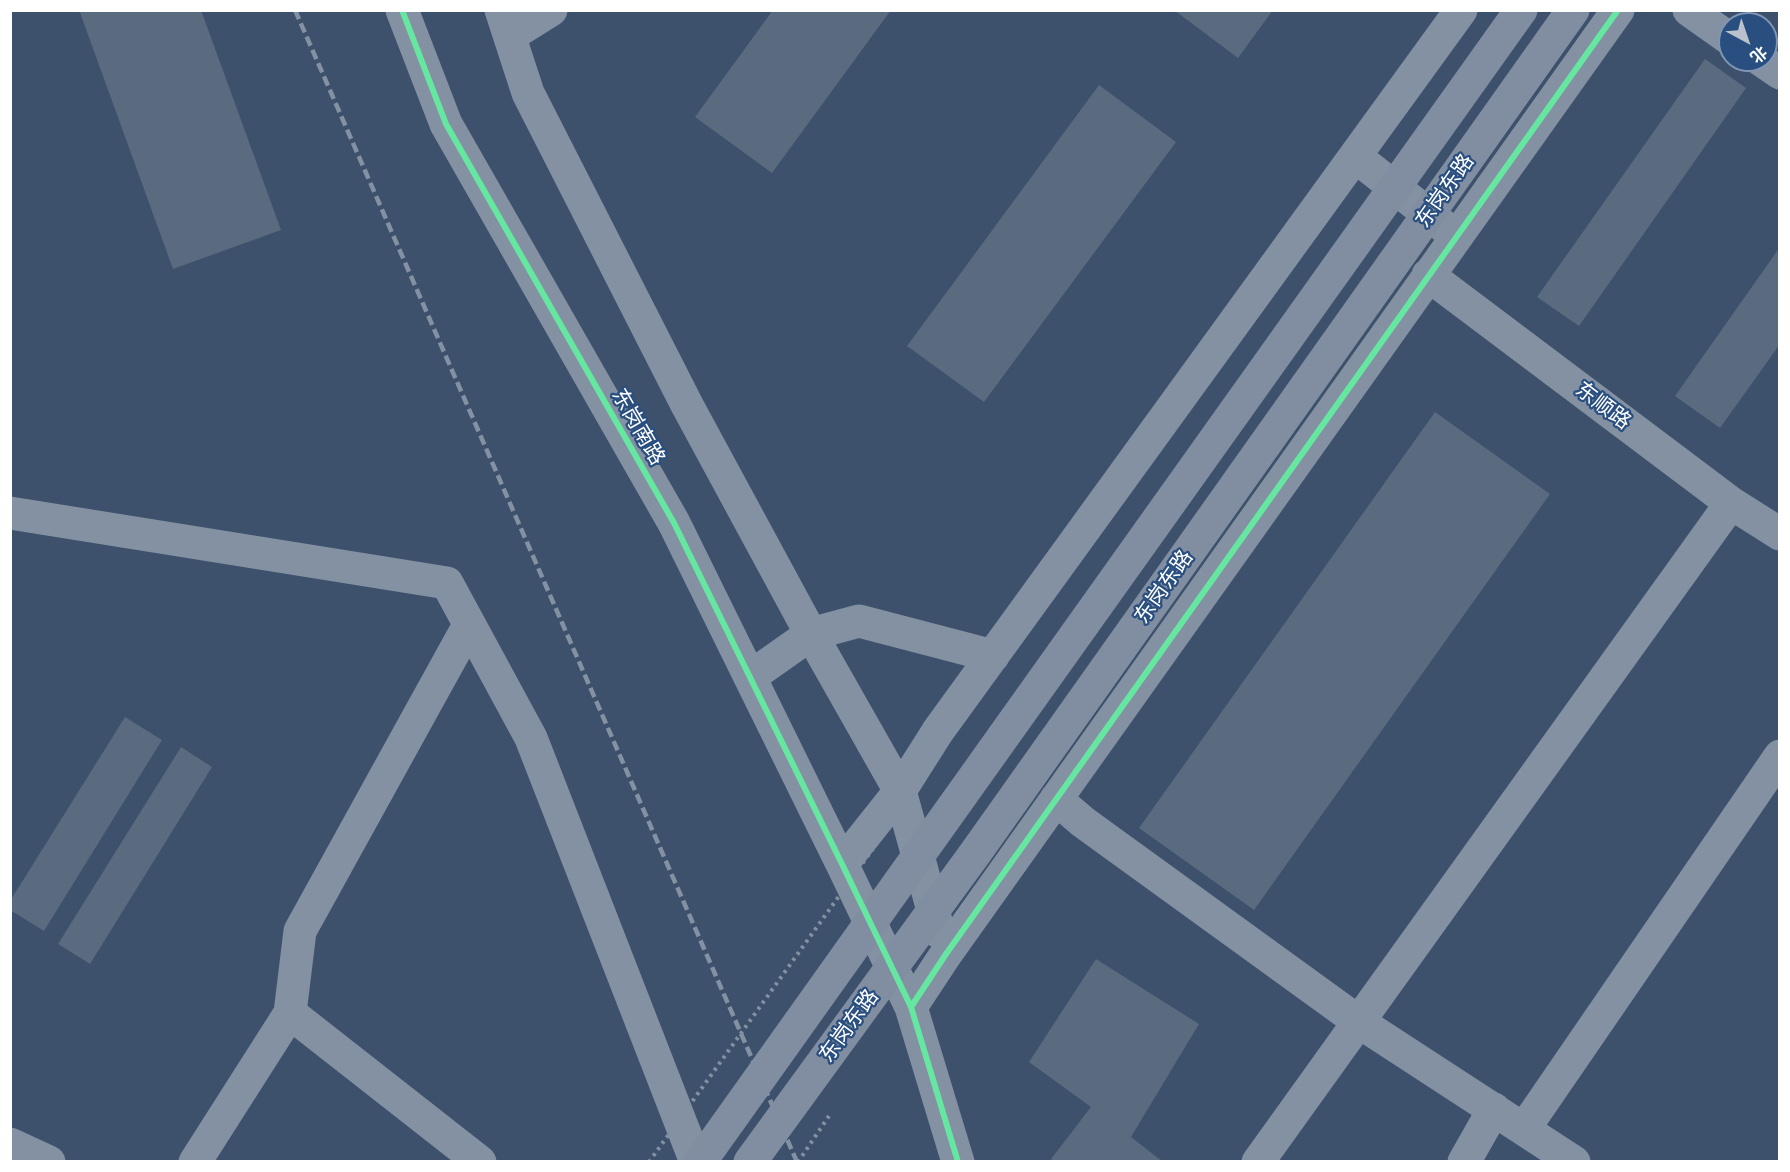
<!DOCTYPE html>
<html>
<head>
<meta charset="utf-8">
<style>
  body { margin:0 }
  #map { position:relative; width:1790px; height:1172px; overflow:hidden; background:#3d516c; font-family:"Alegreya Sans","Noto Sans SC",sans-serif }
  canvas { display:block }
  .frame { position:absolute; inset:0; border:12px solid #fff; pointer-events:none }
  .north { position:absolute; left:1718px; top:12px; width:60px; height:60px; box-sizing:border-box; background:#294e80; border:2px solid #7f95b3; border-radius:50%; rotate:140deg; font-size:16px; font-weight:700; line-height:24px; text-align:center; color:#fff }
  .north::after { content:''; display:block; margin:auto; width:21px; height:27px; background:#bbc2cc; clip-path:polygon(50% 0,100% 100%,50% 72%,0 100%) }
</style>
</head>
<body>
<div id="map">
<canvas width="1790" height="1172"></canvas>
<div class="frame"></div>
<div class="north">北</div>
</div>
<script>
const context = document.querySelector('canvas').getContext('2d');
context.lineJoin = 'round';
function fill(path, color) {
  context.fillStyle = color;
  context.fill(path, 'evenodd');
}
function strokePath(path, color, width, dash) {
  context.strokeStyle = color;
  context.lineWidth = width;
  context.lineCap = dash ? 'butt' : 'round';
  context.setLineDash(dash || []);
  context.stroke(path);
}
function drawText(font, color, halo, rows, align = 'center') {
  context.font = font + ' "Alegreya Sans","Noto Sans SC",sans-serif';
  context.lineWidth = 4.5;
  context.setLineDash([]);
  context.textBaseline = 'middle';
  context.strokeStyle = halo;
  context.fillStyle = color;
  for (const [text, x, y, turn = 0] of rows) {
    context.save();
    context.translate(x, y);
    context.rotate((+turn || 0) * Math.PI / 180);
    context.textAlign = isNaN(turn) ? turn : align;
    if (halo) context.strokeText(text, 0, 0);
    context.fillText(text, 0, 0);
    context.restore();
  }
}
fill(new Path2D(`
  M79,10H201L281,230L173,269Z
  M773,10H891L772,173L695,117Z
  M1174,10H1273L1238,58Z
  M1705,59L1746,88L1579,326L1537,297Z
  M1099,85L1176,142L984,402L907,346Z
  M1780,247V344L1720,428L1675,396Z
  M1435,412L1550,494L1254,910L1139,828Z
  M125,717L162,740L44,931L10,910V901Z
  M181,747L212,767L90,964L58,944Z
  M1096,959L1199,1024L1131,1137L1163,1162H1054L1051,1159L1091,1107L1029,1062Z`), '#5a6a7f');
strokePath(new Path2D(`
  M402,10L446,124L674,523L842,864L911,1007L958,1162
  M501,10L528,93L687,405L811,634L900,791L939,932
  M1689,10L1730,39
  M511,35L551,10
  M1761,60L1780,73
  M1356,157L1451,232
  M1428,275L1731,503L1780,534
  M10,513L447,583L531,738L696,1162
  M750,677L811,634L859,621L993,656
  M1056,799L1083,822L1359,1022L1574,1162
  M842,864L900,791L938,731L1461,10
  M911,1007L946,954L1618,10
  M290,1013L480,1162
  M1524,1129L1780,756
  M10,1144L49,1162
  M195,1162L290,1013L300,931L469,625
  M1258,1162L1731,503
  M1464,1162L1494,1109`), '#8391a2', 33);
strokePath(new Path2D(`
  M295,10L797,1162`), '#8391a2', 4.5, [10, 4.5]);
strokePath(new Path2D(`
  M947,949L963,942
  M649,1162L932,766
  M798,1162L831,1113`), '#8391a2', 4, [3, 4.5]);
strokePath(new Path2D(`
  M700,1162L1521,10
  M750,1162L976,852L1573,10`), '#818ea1', 33);
strokePath(new Path2D(`
  M402,10L446,124L674,523L842,864L911,1007L958,1162
  M911,1007L946,954L1618,10`), '#66e7a1', 6);
drawText('21px', '#fff', '#294e80', [
  ["东岗东路",1445,191,-55],
  ["东顺路",1603,406,37],
  ["东岗南路",638,427,60],
  ["东岗东路",1164,587,-55],
  ["东岗东路",849,1026,-54]
]);
</script>
</body>
</html>
